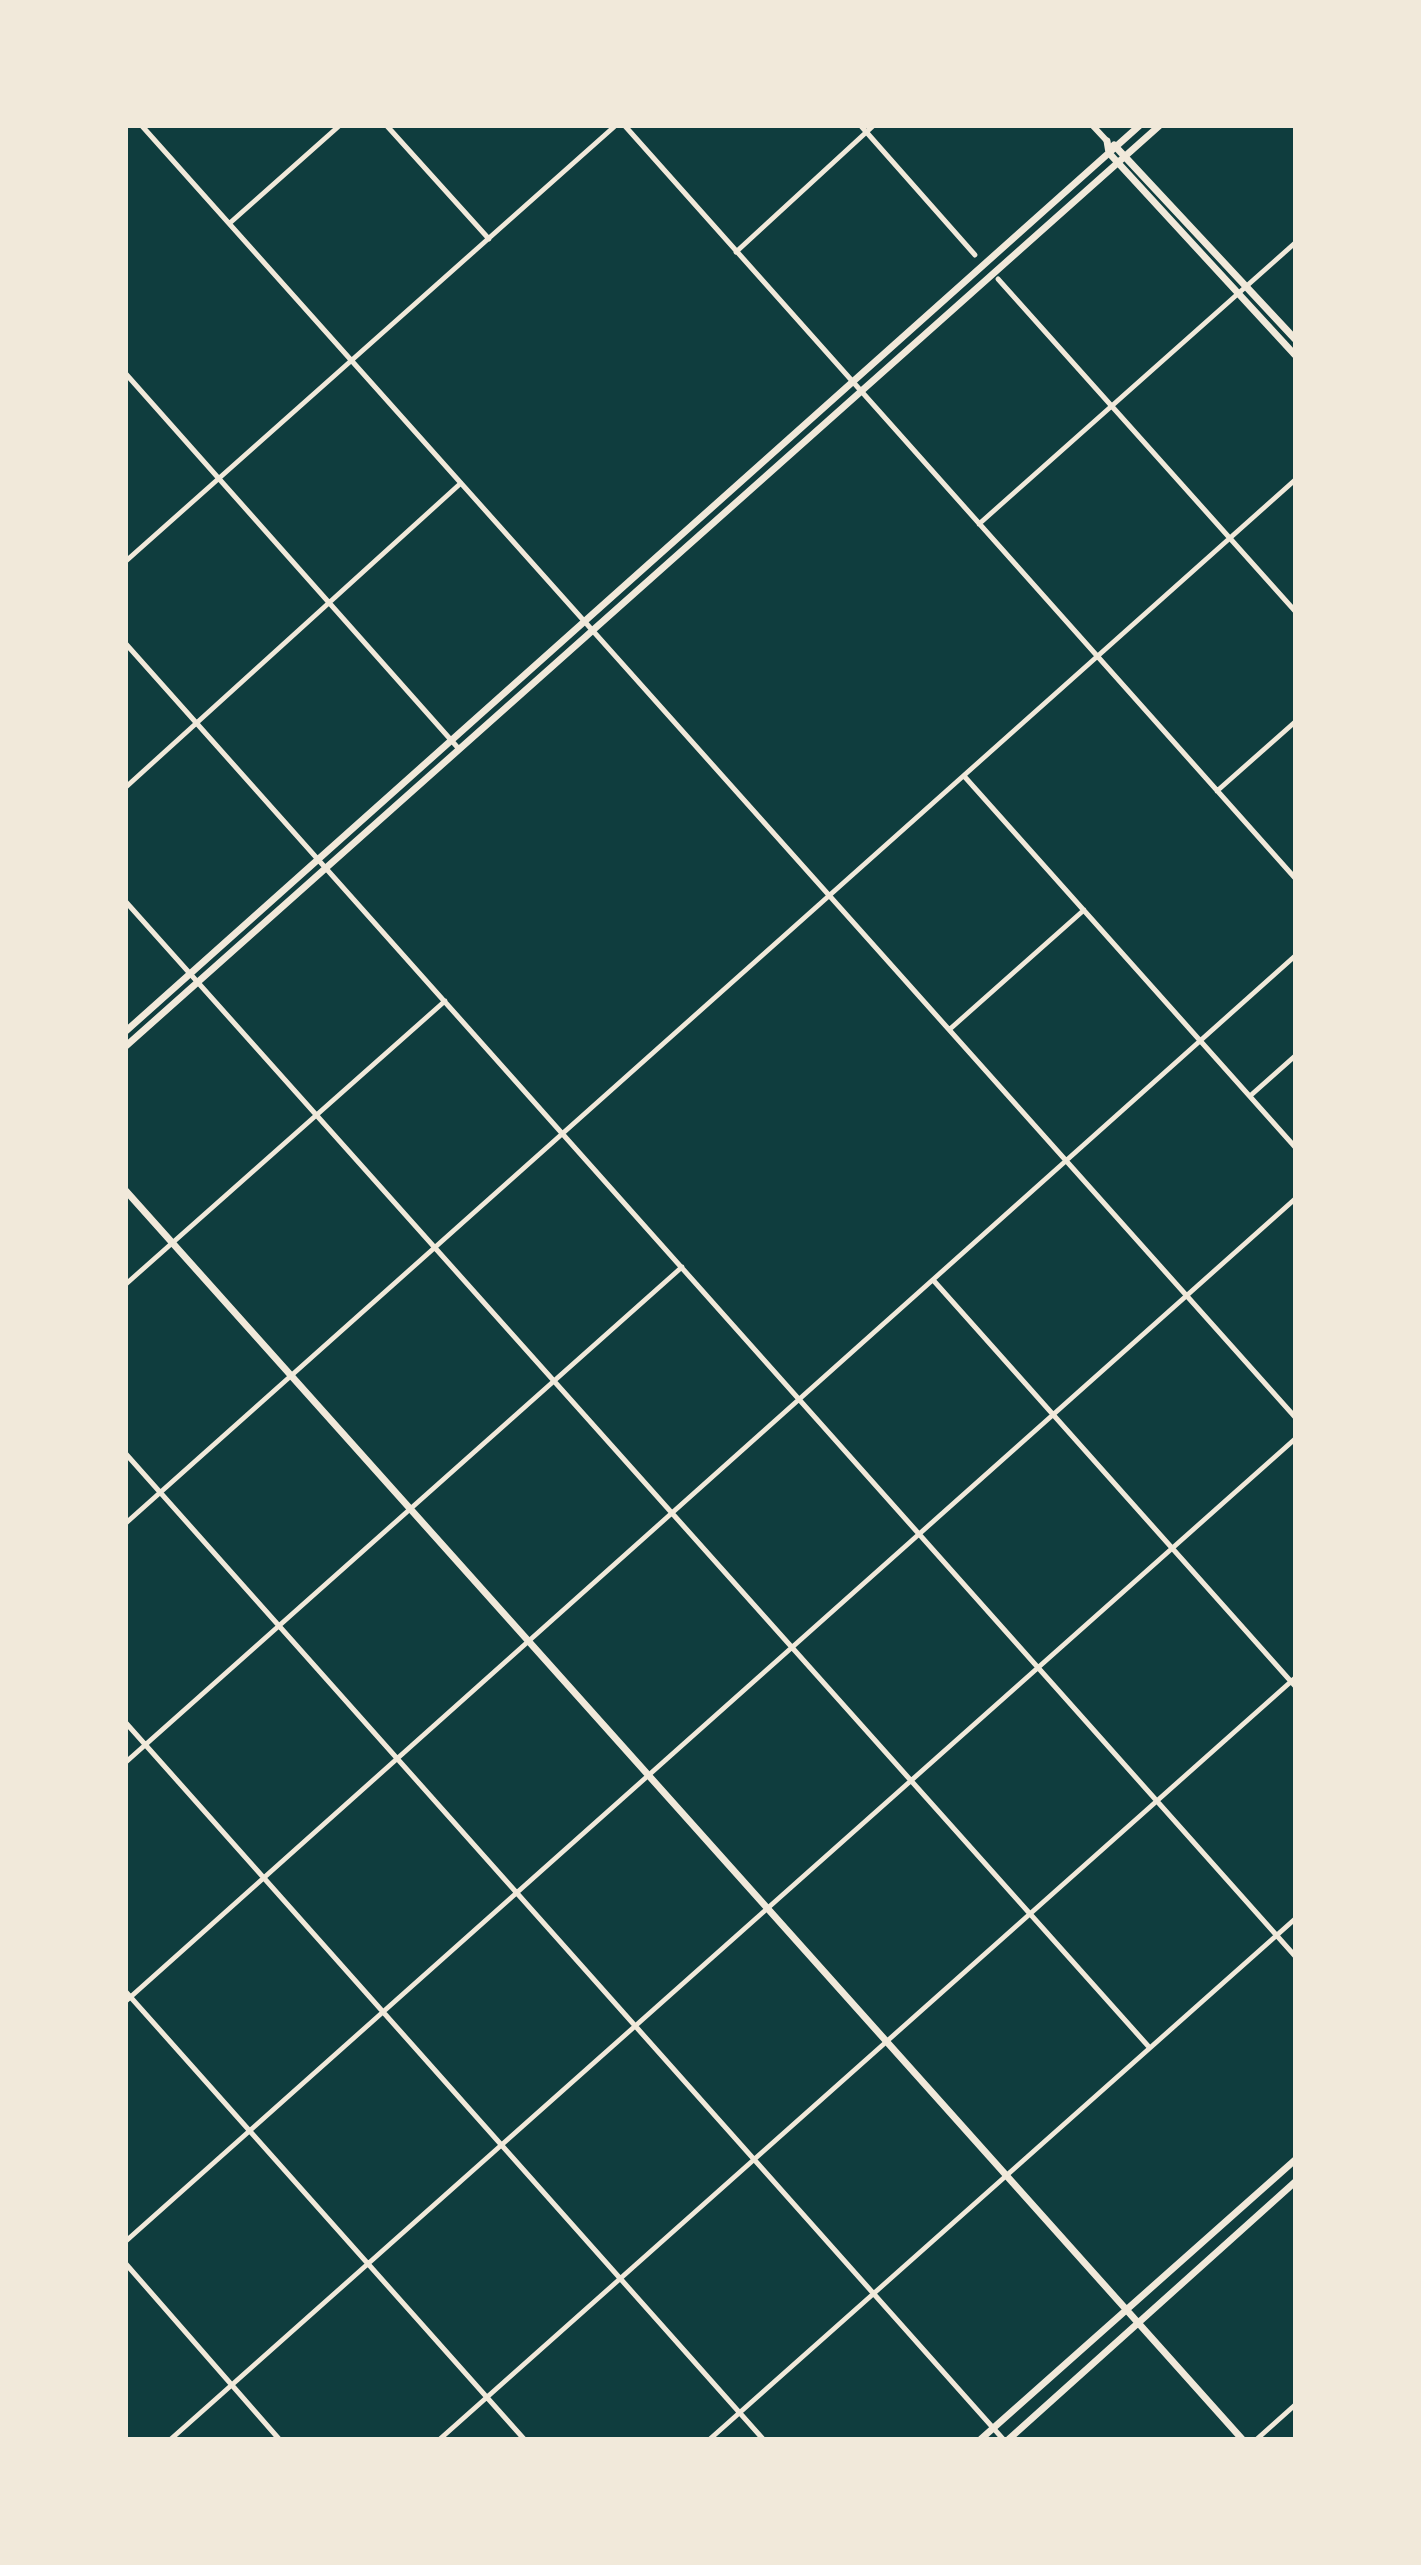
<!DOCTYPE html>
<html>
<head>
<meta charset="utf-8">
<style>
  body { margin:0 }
  #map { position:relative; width:1421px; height:2565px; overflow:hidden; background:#0f3d3e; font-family:"PT Sans Narrow",sans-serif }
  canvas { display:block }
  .frame { position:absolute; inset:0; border:128px solid #f1e9da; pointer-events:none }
</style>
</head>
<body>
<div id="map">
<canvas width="1421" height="2565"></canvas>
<div class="frame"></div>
</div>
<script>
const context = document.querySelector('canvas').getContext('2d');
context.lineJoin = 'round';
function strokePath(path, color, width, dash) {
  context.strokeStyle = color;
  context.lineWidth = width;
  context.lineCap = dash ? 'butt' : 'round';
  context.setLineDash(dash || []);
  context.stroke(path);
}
strokePath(new Path2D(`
  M142,126L1295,1417
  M387,126L489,239
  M625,126L1295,878
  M861,126L975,255
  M231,222L339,126
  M736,252L873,126
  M998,279L1295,611
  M126,374L459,749
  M979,524L1295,243
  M126,561L615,126
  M126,644L1295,1956
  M964,776L1295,1147
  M126,787L461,483
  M1217,791L1295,722
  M126,902L1149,2047
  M950,1029L1084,910
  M1250,1096L1295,1056
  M934,1281L1295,1686
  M126,1284L445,1001
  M126,1454L1003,2439
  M126,1523L1295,480
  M126,1723L763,2439
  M126,1762L682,1267
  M126,1992L524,2439
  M126,2001L1295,956
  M126,2241L1295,1199
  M126,2264L279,2439
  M171,2439L1295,1439
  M440,2439L1295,1678
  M710,2439L1295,1919
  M1257,2439L1295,2405`), '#f1e9da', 5);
strokePath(new Path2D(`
  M1093,126L1107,141`), '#f1e9da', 6);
strokePath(new Path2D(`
  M1107,141L1109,153L1295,355
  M1114,145L1295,339
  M126,1031L1139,126
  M126,1046L1159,126
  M126,1191L1242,2439
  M981,2439L1295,2160
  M1009,2439L1295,2182`), '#f1e9da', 7);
</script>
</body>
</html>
